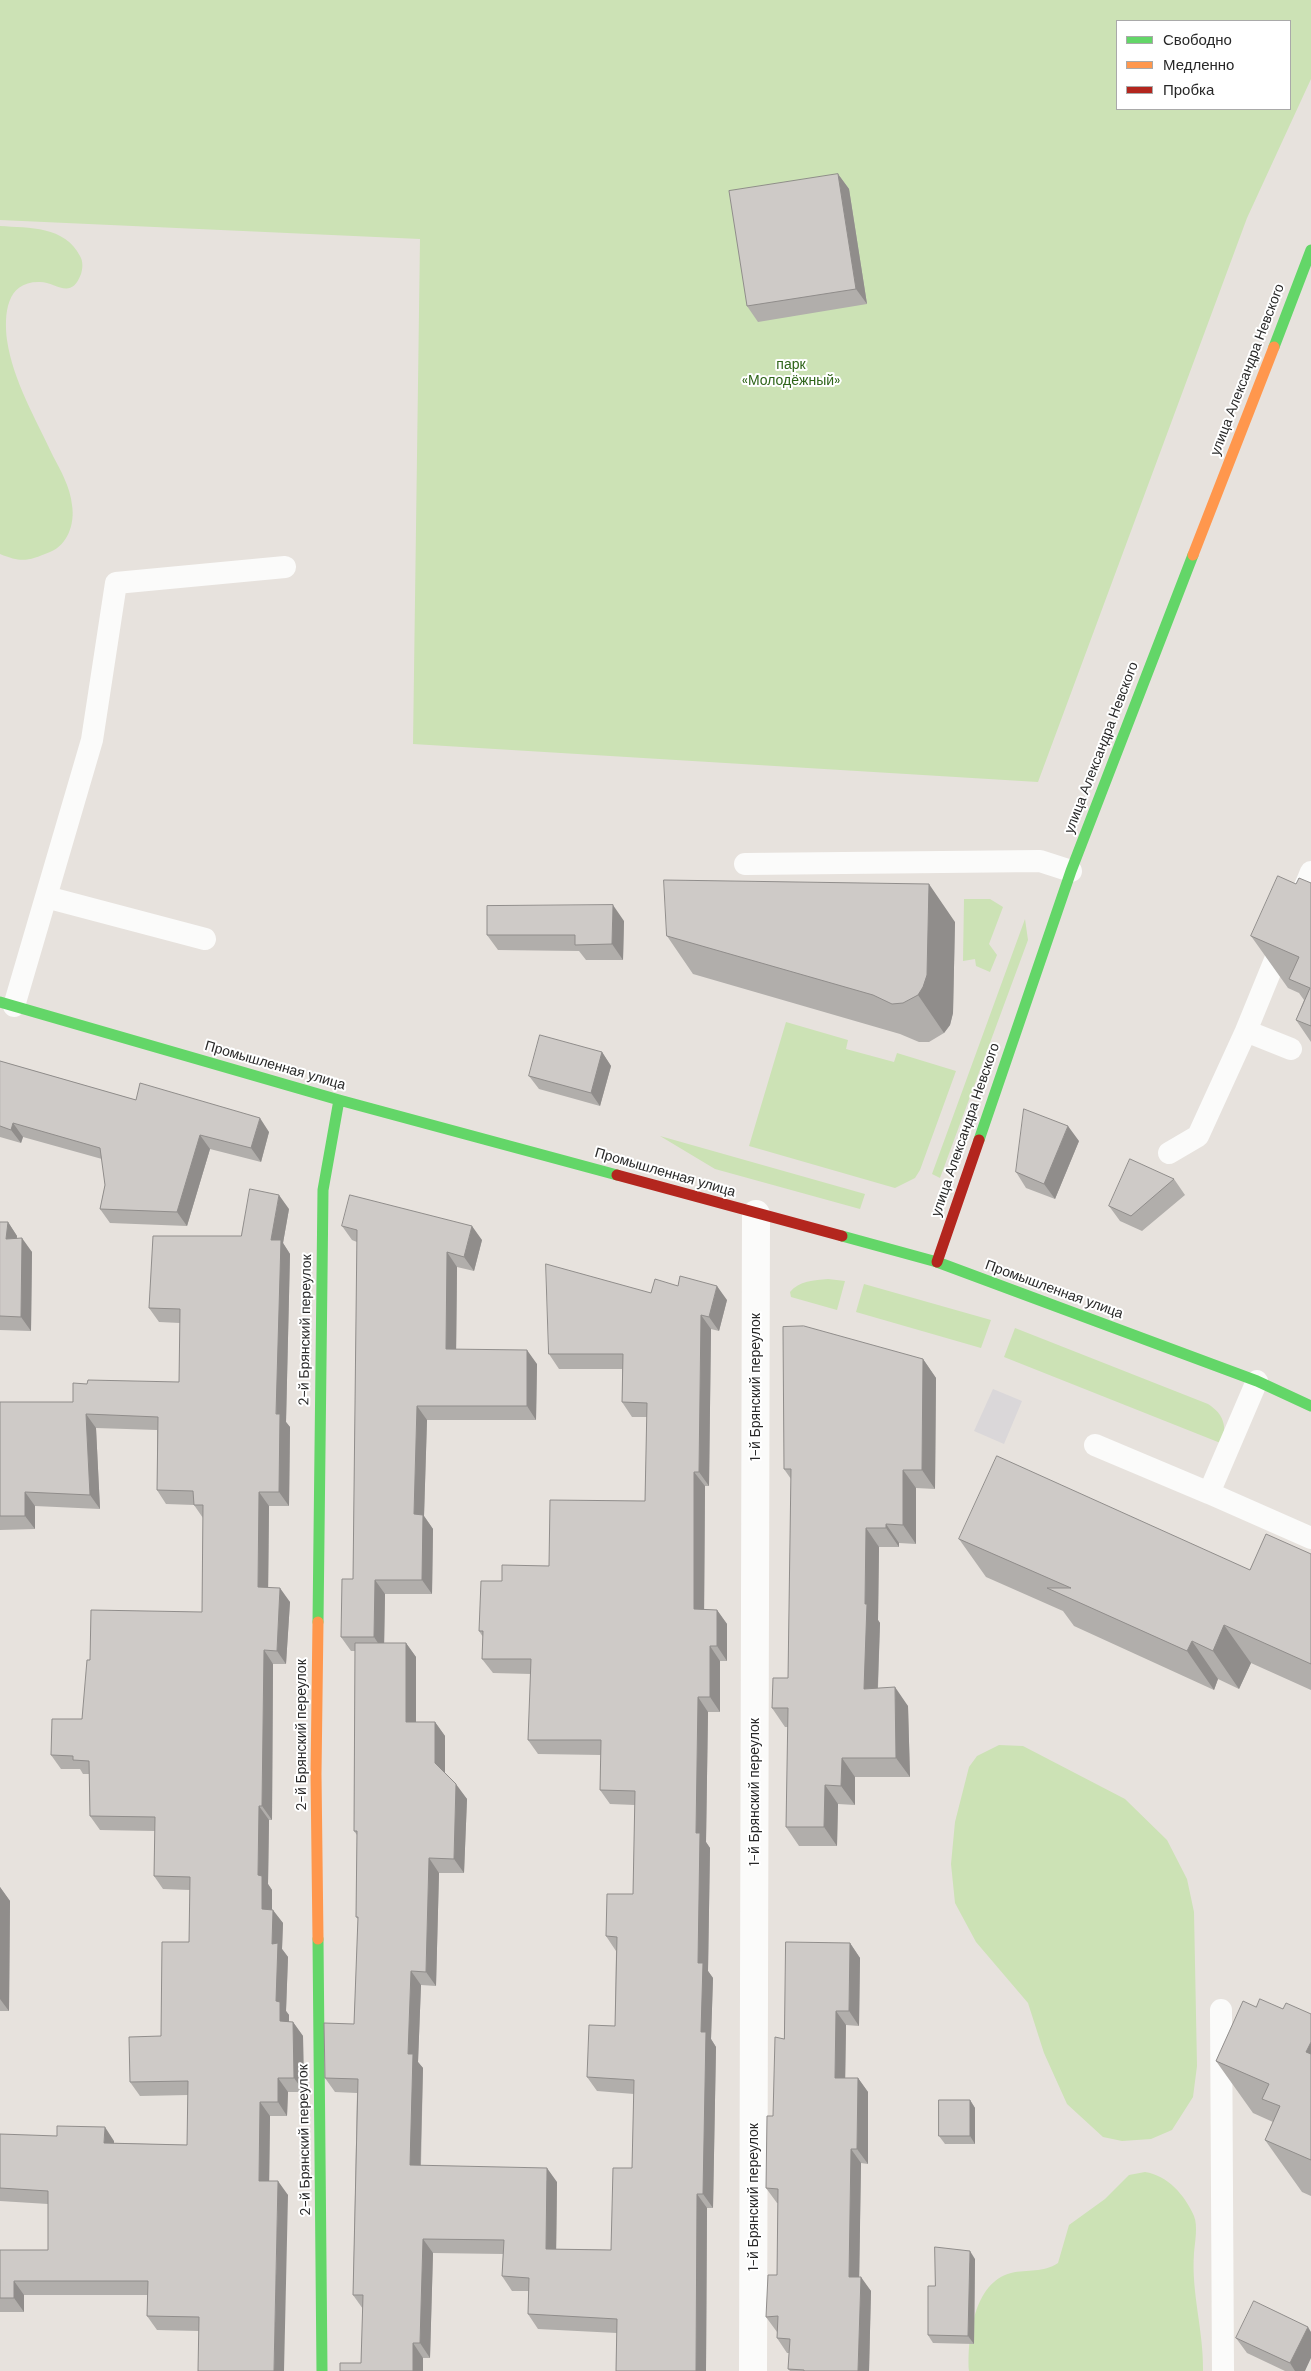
<!DOCTYPE html>
<html>
<head>
<meta charset="utf-8">
<style>
  body { margin:0 }
  #map { position:relative; width:1311px; height:2371px; overflow:hidden; background:#e7e2dd; font-family:"DM Sans",sans-serif }
  canvas { display:block }
  .legend { position:absolute; left:1116px; top:20px; width:175px; height:90px; box-sizing:border-box; background:#fff; border:1px solid #a9a9a9; margin:0; padding:6px 9px; list-style:none; font-size:15px; color:#282828 }
  .legend li { display:flex; align-items:center; gap:10px; height:25px }
  .legend b { width:25px; border:1px solid #a9a9a9 }
</style>
</head>
<body>
<div id="map">
<canvas width="1311" height="2371"></canvas>
<ul class="legend">
<li><b style="height:6px;background:#63d668"></b>Свободно</li>
<li><b style="height:6px;background:#ff974d"></b>Медленно</li>
<li><b style="height:6px;background:#b3261e"></b>Пробка</li>
</ul>
</div>
<script>
const context = document.querySelector('canvas').getContext('2d');
context.lineJoin = 'round';
function fill(path, color) {
  context.fillStyle = color;
  context.fill(path, 'evenodd');
}
function strokePath(path, color, width, dash) {
  context.strokeStyle = color;
  context.lineWidth = width;
  context.lineCap = dash ? 'butt' : 'round';
  context.setLineDash(dash || []);
  context.stroke(path);
}
function drawText(font, color, halo, rows, align = 'center') {
  context.font = font + ' "DM Sans",sans-serif';
  context.lineWidth = 4;
  context.setLineDash([]);
  context.textBaseline = 'middle';
  context.strokeStyle = halo;
  context.fillStyle = color;
  for (const [text, x, y, turn = 0] of rows) {
    context.save();
    context.translate(x, y);
    context.rotate((+turn || 0) * Math.PI / 180);
    context.textAlign = isNaN(turn) ? turn : align;
    if (halo) context.strokeText(text, 0, 0);
    context.fillText(text, 0, 0);
    context.restore();
  }
}
fill(new Path2D(`
  M993,1389L1022,1401L1004,1444L974,1431Z`), '#dad7d9');
fill(new Path2D(`
  M0,0H1311V79L1247,218L1038,782L413,744L420,239L0,220ZM1117,21H1290V109H1117Z
  M0,226C29,228 65,226 80,256C83,261 83,268 81,274C71,301 56,282 40,282C6,281 4,314 7,340C13,381 36,419 53,456C61,471 70,487 72,505C75,523 68,545 50,552C28,561 22,563 0,554Z
  M964,899H990L1003,907L989,944L997,955L990,972L976,966L975,959L963,961Z
  M1025,919L1028,940L940,1178L932,1174Z
  M786,1022L848,1040L846,1049L894,1062L897,1053L956,1071L920,1170L915,1178L895,1188L749,1146Z
  M660,1136L865,1194L860,1209L715,1169Z
  M828,1279L845,1281L837,1310L791,1297L790,1292C799,1281 814,1280 828,1279Z
  M864,1284L991,1320L981,1348L856,1312Z
  M1015,1328L1208,1404C1225,1415 1226,1426 1223,1444L1004,1357Z
  M999,1745L1023,1746L1125,1799L1167,1840L1187,1879L1194,1912L1197,2066L1193,2097L1172,2130L1151,2139L1122,2141L1103,2137L1067,2104L1044,2053L1028,2003L976,1942L955,1903L951,1864L955,1822L969,1767L977,1756Z
  M1145,2172C1167,2175 1185,2195 1194,2216C1198,2226 1195,2242 1194,2253C1191,2293 1204,2332 1203,2371H969C967,2339 974,2282 1011,2273C1028,2269 1043,2273 1058,2263L1069,2225L1105,2199L1129,2175Z`), '#cce2b5');
strokePath(new Path2D(`
  M745,864L1040,861L1071,871
  M46,897L205,939
  M14,1006L92,740L116,583L285,567
  M1291,1049L1246,1031L1311,872
  M1169,1153L1198,1136L1246,1031
  M1257,1381L1209,1493L1311,1538
  M1095,1445L1209,1493
  M1221,2010L1223,2371`), '#fbfbfa', 22);
strokePath(new Path2D(`
  M753,2371L756,1214`), '#fbfbfa', 28);
strokePath(new Path2D(`
  M1274,347L1311,250
  M0,1002L339,1100L617,1175
  M979,1140L1071,871L1193,555
  M842,1236L937,1262L1257,1381L1311,1406
  M318,1622L323,1190L339,1100
  M318,1939L322,2371`), '#63d668', 11);
strokePath(new Path2D(`
  M1193,555L1274,347
  M318,1939L316,1774L318,1622`), '#ff974d', 11);
strokePath(new Path2D(`
  M617,1175L842,1236
  M937,1262L979,1140`), '#b3261e', 11);
fill(new Path2D(`
  M838,174L849,189L867,304L758,322L747,306Z
  M1311,883V1042L1296,1020L1304,1000L1299,993L1288,988L1251,936L1296,884Z
  M624,921L623,960H586L579,951L498,950L487,935Z
  M955,922L953,1013L950,1025L944,1033L929,1042H919L900,1034L693,974L667,936Z
  M602,1052L611,1066L600,1106L539,1089L529,1076Z
  M0,1061L136,1100L269,1132L261,1162L210,1149L187,1226L110,1223L100,1209L105,1185L102,1159L23,1137L21,1143L0,1137Z
  M1079,1141L1055,1199L1026,1188L1016,1172Z
  M1174,1179L1185,1195L1142,1231L1120,1221L1109,1206Z
  M289,1209L283,1243L290,1254L286,1422L290,1427L289,1506H269L268,1588L290,1602L286,1664H273L272,1820H269L268,1884L272,1890V1910L283,1923L282,1949L288,1957L286,2011L289,2015V2022H293L303,2036L304,2092H288L287,2116H270L269,2181L288,2195L199,2331L157,2330L147,2316L148,2295H24V2312H0V2250H48V2204L0,2201V2134L114,2141V2143L187,2145L188,2095L140,2096L130,2082L161,2036L189,1942L190,1890L163,1889L154,1876L155,1831L100,1830L90,1816L89,1774H83L80,1769H61L51,1755L82,1719L90,1660L202,1612L203,1518L194,1505L166,1504L157,1490V1430L96,1428L100,1509L35,1506V1529L0,1530V1402H73L179,1382L180,1323L159,1322L149,1308L241,1236Z
  M0,1222H8L17,1236V1238L32,1252L31,1331L0,1330Z
  M342,1226L482,1240L474,1271L457,1267L456,1349L537,1364L536,1420H427L424,1516L433,1529L432,1594H385L384,1643H406L416,1657V1722H435L445,1736V1773L467,1799L464,1873H439L436,1986L421,1985L418,2062L423,2068L421,2166L557,2182L556,2249L611,2250L632,2168L634,2094L597,2091L587,2077L615,2026L616,1951L606,1936L633,1894L635,1805L610,1804L600,1790L601,1755L538,1754L528,1740L531,1674L493,1673L482,1659L483,1637L479,1631L502,1581L549,1566L645,1501L647,1417H632L622,1402V1369H559L549,1354L651,1293L727,1300L719,1331L711,1329L709,1486H705L704,1610H717L727,1624V1661H720V1712H708L706,1842L710,1848L708,1971L713,1978L711,2039L716,2047L713,2208H707L706,2371H616L617,2333L538,2329L528,2314L529,2291H512L502,2276L503,2254L433,2253L430,2358H423V2371H340L361,2363L363,2309L353,2295L357,2093L335,2092L325,2078L354,2024L358,1919L356,1917L357,1835L354,1831L355,1651H351L341,1637L353,1579L357,1242L352,1240Z
  M923,1359L936,1378L935,1489L916,1488V1544L899,1543V1547H879L878,1620L880,1623L878,1688L908,1706L910,1777H855V1805L838,1804L837,1846H799L786,1827L788,1727H785L772,1708L788,1678L791,1479L784,1469Z
  M959,1539L1250,1570L1311,1554V1690L1251,1663L1239,1689L1218,1679L1214,1690L1074,1626L1063,1611L986,1577Z
  M0,1887L10,1901L9,2011H0Z
  M850,1943L860,1958L859,2026L846,2025L845,2078H858L868,2092V2164L861,2163L859,2277L871,2291L869,2371H790L788,2369L789,2353H787L777,2338V2332L766,2317L777,2275L778,2203H777L766,2188L773,2116Z
  M1256,2007L1283,2009L1311,2014V2196L1302,2192L1265,2140L1273,2122L1253,2113L1216,2061Z
  M970,2100L975,2108V2144H945L939,2136Z
  M975,2259L974,2344L933,2343L928,2335L935,2286Z
  M1308,2327L1305,2371H1285L1247,2353L1236,2338Z`), '#b1aeab');
fill(new Path2D(`
  M838,174L849,189L867,304L856,289Z
  M929,884L955,922L953,1013L950,1025L944,1033L918,995Z
  M613,905L624,921L623,960L612,944Z
  M602,1052L611,1066L600,1106L591,1093Z
  M260,1118L269,1132L261,1162L251,1148Z
  M13,1123L23,1137L21,1143L11,1130Z
  M1068,1126L1079,1141L1055,1199L1044,1184Z
  M200,1135L210,1149L187,1226L177,1212Z
  M279,1195L289,1209L283,1243L290,1254L286,1422L290,1427L289,1506L279,1492L271,1240Z
  M8,1222L17,1236L15,1253L6,1239Z
  M472,1226L482,1240L474,1271L464,1257Z
  M22,1238L32,1252L31,1331L21,1317Z
  M447,1252L457,1267L456,1363L446,1349Z
  M717,1286L727,1300L719,1331L709,1317Z
  M701,1315L711,1329L709,1486L699,1472Z
  M527,1350L537,1364L536,1420L527,1406Z
  M923,1359L936,1378L935,1489L922,1470Z
  M417,1406L427,1420L424,1516L433,1529L432,1594L422,1580L414,1514Z
  M86,1414L96,1428L100,1509L90,1495Z
  M903,1470L916,1488V1544L903,1525Z
  M694,1472L705,1486L704,1624L694,1609Z
  M25,1492L35,1506V1529L25,1516Z
  M259,1492L269,1506L268,1601L258,1587Z
  M886,1524L899,1543V1547L886,1528Z
  M866,1528L879,1547L878,1620L880,1623L877,1707L864,1689Z
  M375,1580L385,1594L384,1652L374,1637Z
  M280,1588L290,1602L286,1664L277,1651Z
  M717,1610L727,1624V1661L717,1646Z
  M1224,1625L1251,1663L1239,1689L1213,1651Z
  M1192,1641L1218,1679L1214,1690L1187,1651Z
  M406,1643L416,1657V1736L406,1722Z
  M710,1646L720,1661V1712L710,1697Z
  M264,1650L273,1664L272,1820L262,1806Z
  M895,1687L908,1706L910,1777L896,1758Z
  M698,1697L708,1712L706,1842L710,1848L708,1971L713,1978L711,2039L716,2047L713,2208L703,2194L701,2032L698,1963L696,1833Z
  M435,1722L445,1736V1777L435,1763Z
  M842,1758L855,1777V1805L841,1786Z
  M456,1784L467,1799L464,1873L454,1859Z
  M825,1785L838,1804L837,1846L824,1827Z
  M259,1806L269,1820L268,1884L272,1890V1923L262,1909L258,1875Z
  M429,1858L439,1873L436,1986L426,1972Z
  M0,1887L10,1901L9,2011L0,1999Z
  M273,1910L283,1923L282,1949L288,1957L286,2011L289,2015V2035L280,2021L276,2001L272,1944Z
  M850,1943L860,1958L859,2026L849,2011Z
  M411,1971L421,1985L418,2062L423,2068L420,2180L410,2165L408,2054Z
  M836,2011L846,2025L845,2092L835,2078Z
  M293,2022L303,2036L304,2092L294,2078Z
  M1311,2042V2059L1306,2052Z
  M278,2078L288,2092L287,2116L278,2102Z
  M858,2078L868,2092V2164L857,2149Z
  M970,2100L975,2108V2144L970,2136Z
  M260,2102L270,2116L269,2194L259,2181Z
  M105,2127L114,2141V2157L104,2143Z
  M851,2149L861,2163L859,2291L849,2277Z
  M547,2168L557,2182L556,2263L546,2249Z
  M278,2181L288,2195L284,2371H274Z
  M697,2194L707,2208L706,2371H696Z
  M423,2239L433,2253L430,2358L420,2343Z
  M970,2251L975,2259L974,2344L968,2336Z
  M861,2277L871,2291L869,2371H858Z
  M14,2281L24,2295V2312L14,2298Z
  M1308,2327L1311,2332V2358L1305,2371H1295L1290,2363Z
  M413,2343L423,2358V2371H413Z`), '#908d8b');
const building = new Path2D(`
  M838,174L856,289L747,306L729,191Z
  M1278,876L1296,884L1299,878L1311,883V1026L1296,1020L1310,988L1289,979L1299,957L1251,936Z
  M664,880L929,884L927,975L923,987L918,995L903,1003L892,1004L873,995L667,936Z
  M613,905L612,944L575,945V935H487V906Z
  M540,1035L602,1052L591,1093L529,1076Z
  M0,1061L136,1100L140,1083L260,1118L251,1148L200,1135L177,1212L100,1209L105,1185L100,1148L13,1123L11,1130L0,1126Z
  M1024,1109L1068,1126L1044,1184L1016,1172Z
  M1130,1159L1174,1179L1131,1216L1109,1206Z
  M250,1189L279,1195L271,1240H281L276,1414H280L279,1492H259L258,1587L280,1588L277,1651L264,1650L262,1806H259L258,1875L262,1876V1909L273,1910L272,1944L278,1943L276,2001L280,2002V2021L293,2022L294,2078H278V2102H260L259,2181H278L274,2371H198L199,2317L147,2316L148,2281H14V2298H0V2250H48V2191L0,2188V2134L57,2136V2126L105,2127L104,2143L187,2145L188,2081L130,2082L129,2037L161,2036L162,1942H189L190,1877L154,1876L155,1817L90,1816L89,1761L73,1760V1756L51,1755L52,1719H82L87,1660H90L91,1610L202,1612L203,1505H194L193,1491L157,1490L158,1417L86,1414L90,1495L25,1492V1516H0V1402H73V1383L87,1384L88,1380L179,1382L180,1309L149,1308L153,1236H241Z
  M350,1195L472,1226L464,1257L447,1252L446,1349L527,1350V1406H417L414,1514L423,1515L422,1580H375L374,1637H341L342,1579H353L357,1230L342,1226Z
  M0,1222H8L6,1239L22,1238L21,1317L0,1316Z
  M546,1264L651,1293L655,1279L678,1286L680,1276L717,1286L709,1317L701,1315L699,1472H694V1609L717,1610V1646H710V1697H698L696,1833H700L698,1963H703L701,2032H706L703,2194H697L696,2371H616L617,2319L528,2314L529,2278L502,2276L504,2240L423,2239L420,2343H413V2371H340V2363H361L363,2295H353L358,2079L325,2078L324,2023L354,2024L358,1917H356L357,1831H354L355,1643H406V1722H435V1763L456,1784L454,1859L429,1858L426,1972L411,1971L408,2054H413L410,2165L547,2168L546,2249L611,2250L613,2168H632L634,2080L587,2077L589,2025L615,2026L617,1937L606,1936L607,1894H633L635,1791L600,1790L601,1740H528L531,1659H482L483,1631H479L481,1581H502V1565L549,1566L550,1500L645,1501L647,1403L622,1402L623,1354H549Z
  M804,1326L923,1359L922,1470H903V1525L886,1524V1528H866L865,1604H867L864,1689L895,1687L896,1758H842L841,1786L825,1785L824,1827H786L788,1708H772L773,1678H788L791,1469H784L783,1327Z
  M997,1456L1250,1570L1266,1534L1311,1554V1664L1224,1625L1213,1651L1192,1641L1187,1651L1047,1588H1071L959,1539Z
  M786,1942L850,1943L849,2011H836L835,2078H858L857,2149H851L849,2277H861L858,2371H804V2370L788,2369L790,2339L777,2338L778,2316L766,2317L768,2275H777L778,2189L766,2188L767,2116H773L775,2037L784,2039Z
  M1260,1999L1283,2009L1286,2003L1311,2014V2042L1306,2052L1311,2054V2160L1265,2140L1280,2106L1262,2099L1269,2084L1216,2061L1243,2001L1256,2007Z
  M939,2100H970V2136H939Z
  M935,2247L970,2251L968,2336L928,2335V2286H935Z
  M1254,2301L1308,2327L1290,2363L1236,2338Z`);
fill(building, '#cecac7');
strokePath(building, '#908d8b', 1);
drawText('14px', '#2e6419', '#fff', [
  ["парк",791,365],
  ["«Молодёжный»",791,381]
]);
drawText('14px', '#282828', '#fff', [
  ["улица Александра Невского",1248,370,-69],
  ["улица Александра Невского",1102,748,-69],
  ["Промышленная улица",275,1066,16],
  ["улица Александра Невского",966,1130,-71],
  ["Промышленная улица",665,1173,16],
  ["Промышленная улица",1054,1290,20],
  ["2-й Брянский переулок",306,1330,-89],
  ["1-й Брянский переулок",756,1387,-90],
  ["2-й Брянский переулок",302,1735,-90],
  ["1-й Брянский переулок",755,1792,-90],
  ["2-й Брянский переулок",305,2140,-91],
  ["1-й Брянский переулок",754,2197,-90]
]);
</script>
</body>
</html>
